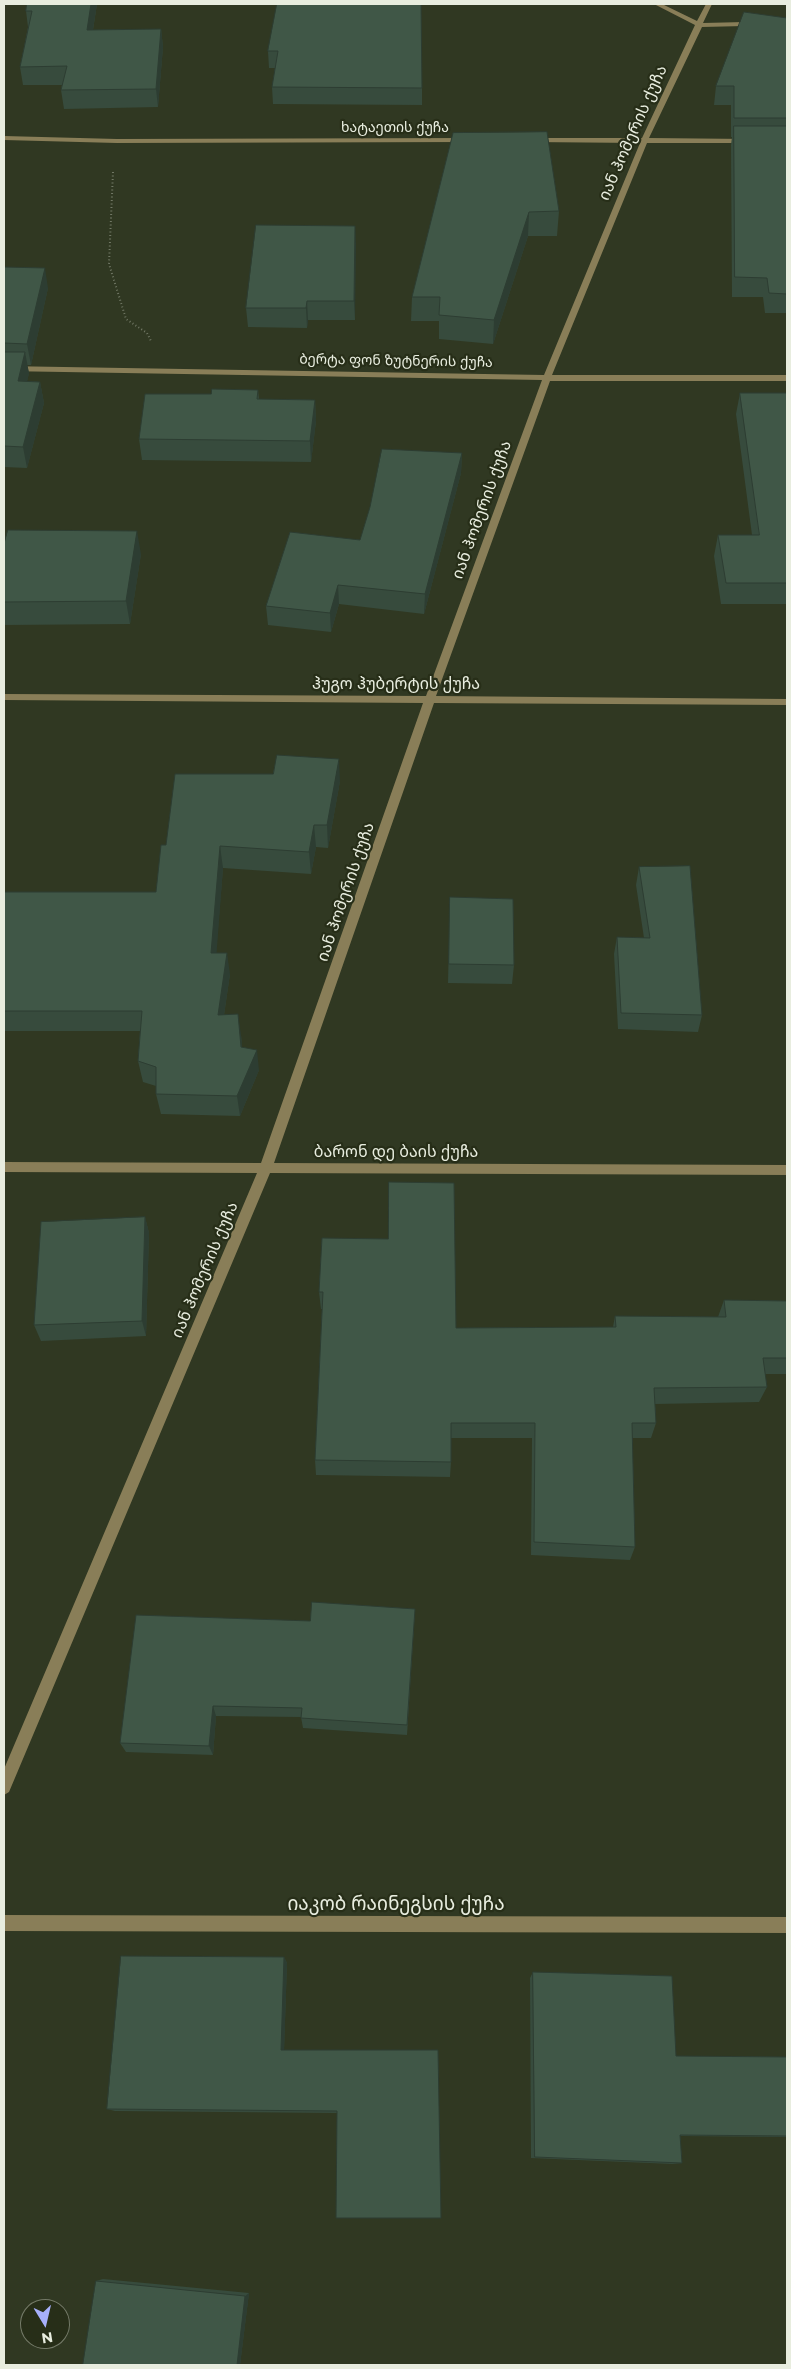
<!DOCTYPE html>
<html>
<head>
<meta charset="utf-8">
<style>
  body { margin:0 }
  #map { position:relative; width:791px; height:2369px; overflow:hidden; background:#303822; font-family:Montserrat,sans-serif }
  canvas { display:block }
  .frame { position:absolute; inset:0; border:5px solid #e8eddf; pointer-events:none }
  .north { position:absolute; left:20px; top:2299px; width:50px; height:50px; box-sizing:border-box; background:#272e18; border:1px solid #747a68; border-radius:50%; rotate:171deg; font-size:14px; font-weight:700; line-height:20px; text-align:center; color:#e8eddf }
  .north::after { content:''; display:block; margin:auto; width:18px; height:22px; background:#a7b0fc; clip-path:polygon(50% 0,100% 100%,50% 72%,0 100%) }
</style>
</head>
<body>
<div id="map">
<canvas width="791" height="2369"></canvas>
<div class="frame"></div>
<div class="north">N</div>
</div>
<script>
const context = document.querySelector('canvas').getContext('2d');
context.lineJoin = 'round';
function strokePath(path, color, width, dash) {
  context.strokeStyle = color;
  context.lineWidth = width;
  context.lineCap = dash ? 'butt' : 'round';
  context.setLineDash(dash || []);
  context.stroke(path);
}
function fill(path, color) {
  context.fillStyle = color;
  context.fill(path, 'evenodd');
}
function drawText(font, color, halo, rows, align = 'center') {
  context.font = font + ' Montserrat,"Noto Sans Georgian",sans-serif';
  context.lineWidth = 4.5;
  context.setLineDash([]);
  context.textBaseline = 'middle';
  context.strokeStyle = halo;
  context.fillStyle = color;
  for (const [text, x, y, turn = 0] of rows) {
    context.save();
    context.translate(x, y);
    context.rotate((+turn || 0) * Math.PI / 180);
    context.textAlign = isNaN(turn) ? turn : align;
    if (halo) context.strokeText(text, 0, 0);
    context.fillText(text, 0, 0);
    context.restore();
  }
}
strokePath(new Path2D(`
  M113,172L109,264L126,319L147,333L151,341`), '#717865', 2, [1, 2.5]);
fill(new Path2D(`
  M654,4H662L697,21L706,4H712L703,23L787,21V25L702,27L649,138L749,139L753,141L749,143H647L552,375H787V381H550L436,696L787,699V705L434,703L274,1163L787,1165V1175L270,1173L9,1792L4,1795V1769L257,1173L4,1172V1162L261,1163L423,703L4,700V694L426,696L542,380L4,371V366L544,375L640,143L531,142L527,140L531,138H642L695,25Z
  M4,136L117,139L466,138L470,140L466,142L117,143L4,140Z
  M4,1915L787,1917V1933L4,1931Z`), '#897e58');
fill(new Path2D(`
  M27,4H97L93,30L161,29L163,47L158,107L64,109L61,90L62,85H23L20,67L28,27L26,11Z
  M277,4L422,88V105L273,104L272,87L275,68H269L268,51Z
  M787,18V313H765L763,297H732L731,145L732,137H731V105H714L716,86Z
  M453,133L559,211L557,236H528L493,344L439,339V321H411L412,297Z
  M355,226V320H308L307,328L248,327L246,308Z
  M4,267L48,288L31,365H27L29,373L27,381L40,382L44,403L27,468L4,467Z
  M258,390L259,399L315,400L316,421L311,462L142,460L139,439L211,394Z
  M740,393H787V604H721L714,556L718,535H752L736,414Z
  M462,453L461,473L424,614L339,604L331,632L268,625L266,606L360,540Z
  M4,544L141,554L130,624L4,625Z
  M340,781L328,848L316,847L311,874L223,868L216,953L230,974L224,1015L241,1035L242,1047L259,1070L240,1116L161,1114L156,1094V1086L143,1082L138,1061L140,1031H4V892H156L166,845Z
  M639,867L702,1015L698,1032L618,1029L614,954L617,937L644,938L636,885Z
  M450,897L514,965L512,984L448,983Z
  M145,1217L149,1233L146,1336L41,1341L34,1325Z
  M322,1238L456,1328L613,1327L615,1316L718,1317L724,1300L787,1301V1374H765L767,1387L759,1402L655,1404L656,1423L651,1438H632L635,1547L630,1560L531,1555L532,1438H451V1462L450,1477L316,1475L315,1460L322,1309H321L319,1292Z
  M415,1609L407,1735L303,1728L301,1717L216,1716L213,1755L126,1752L120,1743L310,1621Z
  M284,1957L287,1963L284,2050H438L337,2113L115,2111L107,2109Z
  M533,1972L676,2056L787,2057V2137L680,2136L682,2163L673,2164L531,2158L530,1978Z
  M103,2279L249,2293L240,2365H83L96,2281Z`), '#374b3d');
fill(new Path2D(`
  M91,4H97L90,48L87,30Z
  M161,29L163,47L158,107L156,89Z
  M529,212L528,236L493,344L494,320Z
  M355,226L356,245L355,320L354,301Z
  M45,268L48,288L31,365L27,344Z
  M307,301L308,320L307,328L306,308Z
  M25,352L29,373L23,402L18,381Z
  M40,382L44,403L27,468L23,447Z
  M315,400L316,421L311,462L310,441Z
  M462,453L461,473L424,614L425,594Z
  M137,531L141,554L130,624L126,601Z
  M338,585L339,604L331,632L330,613Z
  M339,759L340,781L328,848L327,825Z
  M314,825L316,847L311,874L309,852Z
  M220,846L223,868L215,974L211,953Z
  M227,953L230,974L221,1035L218,1015Z
  M238,1014L241,1035L244,1068L241,1047Z
  M257,1050L259,1070L240,1116L237,1096Z
  M145,1217L149,1233L146,1336L142,1321Z
  M213,1706L216,1716L213,1755L209,1746Z
  M284,1957L287,1963L284,2054L281,2050Z
  M249,2293L240,2365H237L245,2296Z`), '#2d3d32');
const building = new Path2D(`
  M27,4H91L87,30L161,29L156,89L61,90L67,66L20,67L32,11H26Z
  M277,4H421L422,88L272,87L278,51H268Z
  M744,12L787,18V118H734V86H716Z
  M734,126H787V294L769,293L767,278L735,277Z
  M547,132L559,211L529,212L494,320L439,315L440,297H412L453,133Z
  M256,225L355,226L354,301H307L306,308H246Z
  M4,267L45,268L27,344L4,343Z
  M4,352H25L18,381L40,382L23,447L4,446Z
  M212,389L258,390L257,399L315,400L310,441L139,439L145,394H211Z
  M740,393H787V583H726L718,535H759Z
  M382,449L462,453L425,594L338,585L330,613L266,606L290,532L360,540L370,507Z
  M8,530L137,531L126,601L4,602V544Z
  M277,755L339,759L327,825H314L309,852L220,846L211,953H227L218,1015L238,1014L241,1047L257,1050L237,1096L156,1094V1067L138,1061L142,1011H4V892H156L161,845H166L175,774H273Z
  M690,866L702,1015L621,1013L617,937L650,938L639,867Z
  M450,897L513,899L514,965L449,964Z
  M389,1182L454,1183L456,1328L616,1327L615,1316L726,1317L724,1300L787,1301V1358H763L767,1387L654,1388L656,1423H632L635,1547L534,1542L535,1423H451V1462L315,1460L323,1292H319L322,1238L388,1239Z
  M145,1217L142,1321L34,1325L41,1222Z
  M312,1602L415,1609L407,1725L301,1718L302,1708L213,1706L209,1746L120,1743L136,1615L310,1621Z
  M121,1956L284,1957L281,2050H438L441,2218H336L337,2111L107,2109Z
  M533,1972L672,1976L676,2056L787,2057V2136L680,2135L682,2163L535,2157Z
  M96,2281L245,2296L237,2365H83Z`);
fill(building, '#405747');
strokePath(building, '#2d3d32', 1);
drawText('14px', '#e8eddf', '#272e18', [
  ["ხატაეთის ქუჩა",395,128],
  ["ბერტა ფონ ზუტნერის ქუჩა",396,361,1]
]);
drawText('16px', '#e8eddf', '#272e18', [
  ["იან ჰომერის ქუჩა",633,133,-66],
  ["იან ჰომერის ქუჩა",482,510,-70],
  ["ჰუგო ჰუბერტის ქუჩა",396,684],
  ["იან ჰომერის ქუჩა",346,892,-71],
  ["ბარონ დე ბაის ქუჩა",396,1152],
  ["იან ჰომერის ქუჩა",205,1270,-67]
]);
drawText('19px', '#e8eddf', '#272e18', [
  ["იაკობ რაინეგსის ქუჩა",396,1904]
]);
</script>
</body>
</html>
